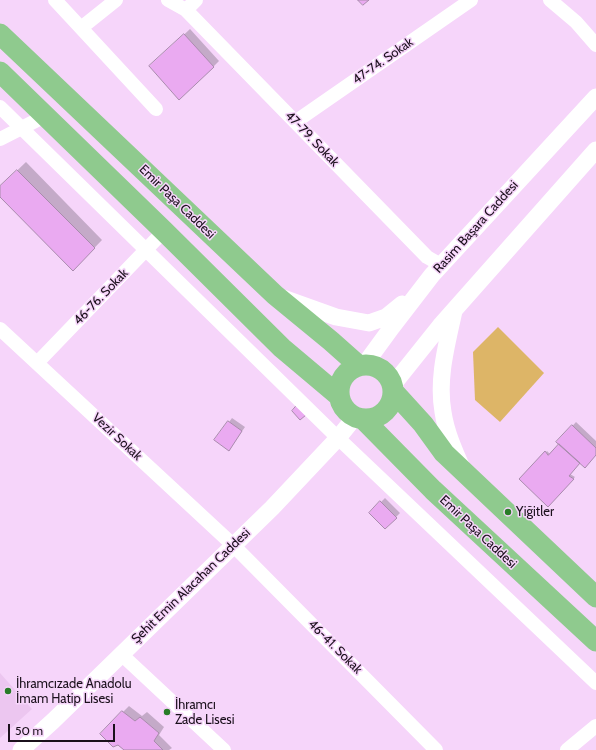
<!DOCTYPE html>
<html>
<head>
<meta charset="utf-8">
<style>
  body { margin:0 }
  #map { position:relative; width:596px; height:750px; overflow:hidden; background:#f6d5fa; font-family:Cabin,sans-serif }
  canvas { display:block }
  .scale { position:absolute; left:8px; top:724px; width:107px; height:18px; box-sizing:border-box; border:2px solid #1b101c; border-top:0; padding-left:5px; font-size:12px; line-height:14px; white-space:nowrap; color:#1b101c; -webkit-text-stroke:3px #f6d5fa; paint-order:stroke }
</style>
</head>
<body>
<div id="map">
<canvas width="596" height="750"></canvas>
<div class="scale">50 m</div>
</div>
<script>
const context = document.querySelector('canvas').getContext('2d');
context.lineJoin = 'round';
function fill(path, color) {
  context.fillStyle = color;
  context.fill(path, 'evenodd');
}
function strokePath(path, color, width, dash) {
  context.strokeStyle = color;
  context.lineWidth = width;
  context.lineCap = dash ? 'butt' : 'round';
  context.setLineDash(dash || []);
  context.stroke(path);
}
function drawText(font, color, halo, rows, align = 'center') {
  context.font = font + ' Cabin,sans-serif';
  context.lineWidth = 3;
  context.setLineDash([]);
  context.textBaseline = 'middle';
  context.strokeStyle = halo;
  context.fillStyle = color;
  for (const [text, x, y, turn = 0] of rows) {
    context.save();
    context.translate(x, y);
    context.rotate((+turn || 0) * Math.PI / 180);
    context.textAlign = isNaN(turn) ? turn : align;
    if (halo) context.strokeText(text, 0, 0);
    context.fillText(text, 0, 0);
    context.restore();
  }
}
fill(new Path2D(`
  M0,673L32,709L0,738Z`), '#ecc6f0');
fill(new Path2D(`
  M498,327L544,373L500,422L475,400L473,352Z`), '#ddb567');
fill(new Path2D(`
  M190,29L219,61L213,67L156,61Z
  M26,162L102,240L73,270L0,196V187Z
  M232,418L245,427L229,450L216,440Z
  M576,422L596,441V454L580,462L570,474L575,477L548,505L521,479L547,451L550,454L560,444L558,442Z
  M385,498L400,513L385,528L370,513Z
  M129,706L142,716L147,712L164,727L159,735L172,748L169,750H125L101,734Z`), '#0003');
const building = new Path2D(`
  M358,0H369L363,5Z
  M184,34L214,67L179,100L149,66Z
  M17,170L95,248L73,271L0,197V186Z
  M298,404L306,415L300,420L292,411Z
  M228,421L242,431L229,451L214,440Z
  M572,425L596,448V455L585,468L556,442Z
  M559,444L580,463L569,476L574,479L548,507L519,479L545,451L548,455Z
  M380,501L397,518L385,529L369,513Z
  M122,711L135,721L140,717L159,733L154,741L163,750H124L118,745L113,747L100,734Z`);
fill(building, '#eaaaf1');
strokePath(building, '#a98bad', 1);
strokePath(new Path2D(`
  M55,0L81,28
  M116,0L81,28L156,109
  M168,0L186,10L427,257L441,265
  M550,0L576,22L596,45
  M186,10L196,0
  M0,107L338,438L596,683
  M295,122L471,0
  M0,139L45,116
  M0,329L233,545L436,750
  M37,363L164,231
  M121,654L224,750
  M567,750L596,726`), '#fff', 14);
strokePath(new Path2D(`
  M283,298L336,317L369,323L386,317L402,304
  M454,311C447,344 437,378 443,412C446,432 454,450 462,468
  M365,364L392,327L432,275L596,97
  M392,386L440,326L596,150
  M21,750L53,721L272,508L338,438L355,417`), '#fff', 17);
strokePath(new Path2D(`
  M0,34L275,295L331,341L358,365
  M0,72L164,231L282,348L339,396
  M339 392a27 27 0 1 1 54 0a27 27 0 1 1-54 0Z
  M393,391L423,424L444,453L596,597
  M364,420L433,490L596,641`), '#8fca8e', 21);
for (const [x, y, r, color] of [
  [508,512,4,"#287c27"],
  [8,691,4,"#287c27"],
  [167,712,4,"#287c27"]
]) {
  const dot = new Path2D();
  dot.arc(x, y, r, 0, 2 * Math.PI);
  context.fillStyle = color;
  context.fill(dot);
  strokePath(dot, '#f6d5fa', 1.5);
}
drawText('13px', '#1b101c', '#f6d5fa', [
  ["47-74. Sokak",383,61,-35],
  ["47-79. Sokak",312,139,46],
  ["Emir Paşa Caddesi",177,202,44],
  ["Rasim Başara Caddesi",476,227,-48],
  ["46-76. Sokak",101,297,-46],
  ["Vezir Sokak",117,437,43],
  ["Emir Paşa Caddesi",478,532,43],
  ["Şehit Emin Alacahan Caddesi",191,586,-44],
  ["46-41. Sokak",335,647,45]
]);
drawText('13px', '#1b101c', '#f6d5fa', [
  ["Yiğitler",516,512],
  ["İhramcızade Anadolu",16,684],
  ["İmam Hatip Lisesi",16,699],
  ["İhramcı",175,705],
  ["Zade Lisesi",175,720]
], 'left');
</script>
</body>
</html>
